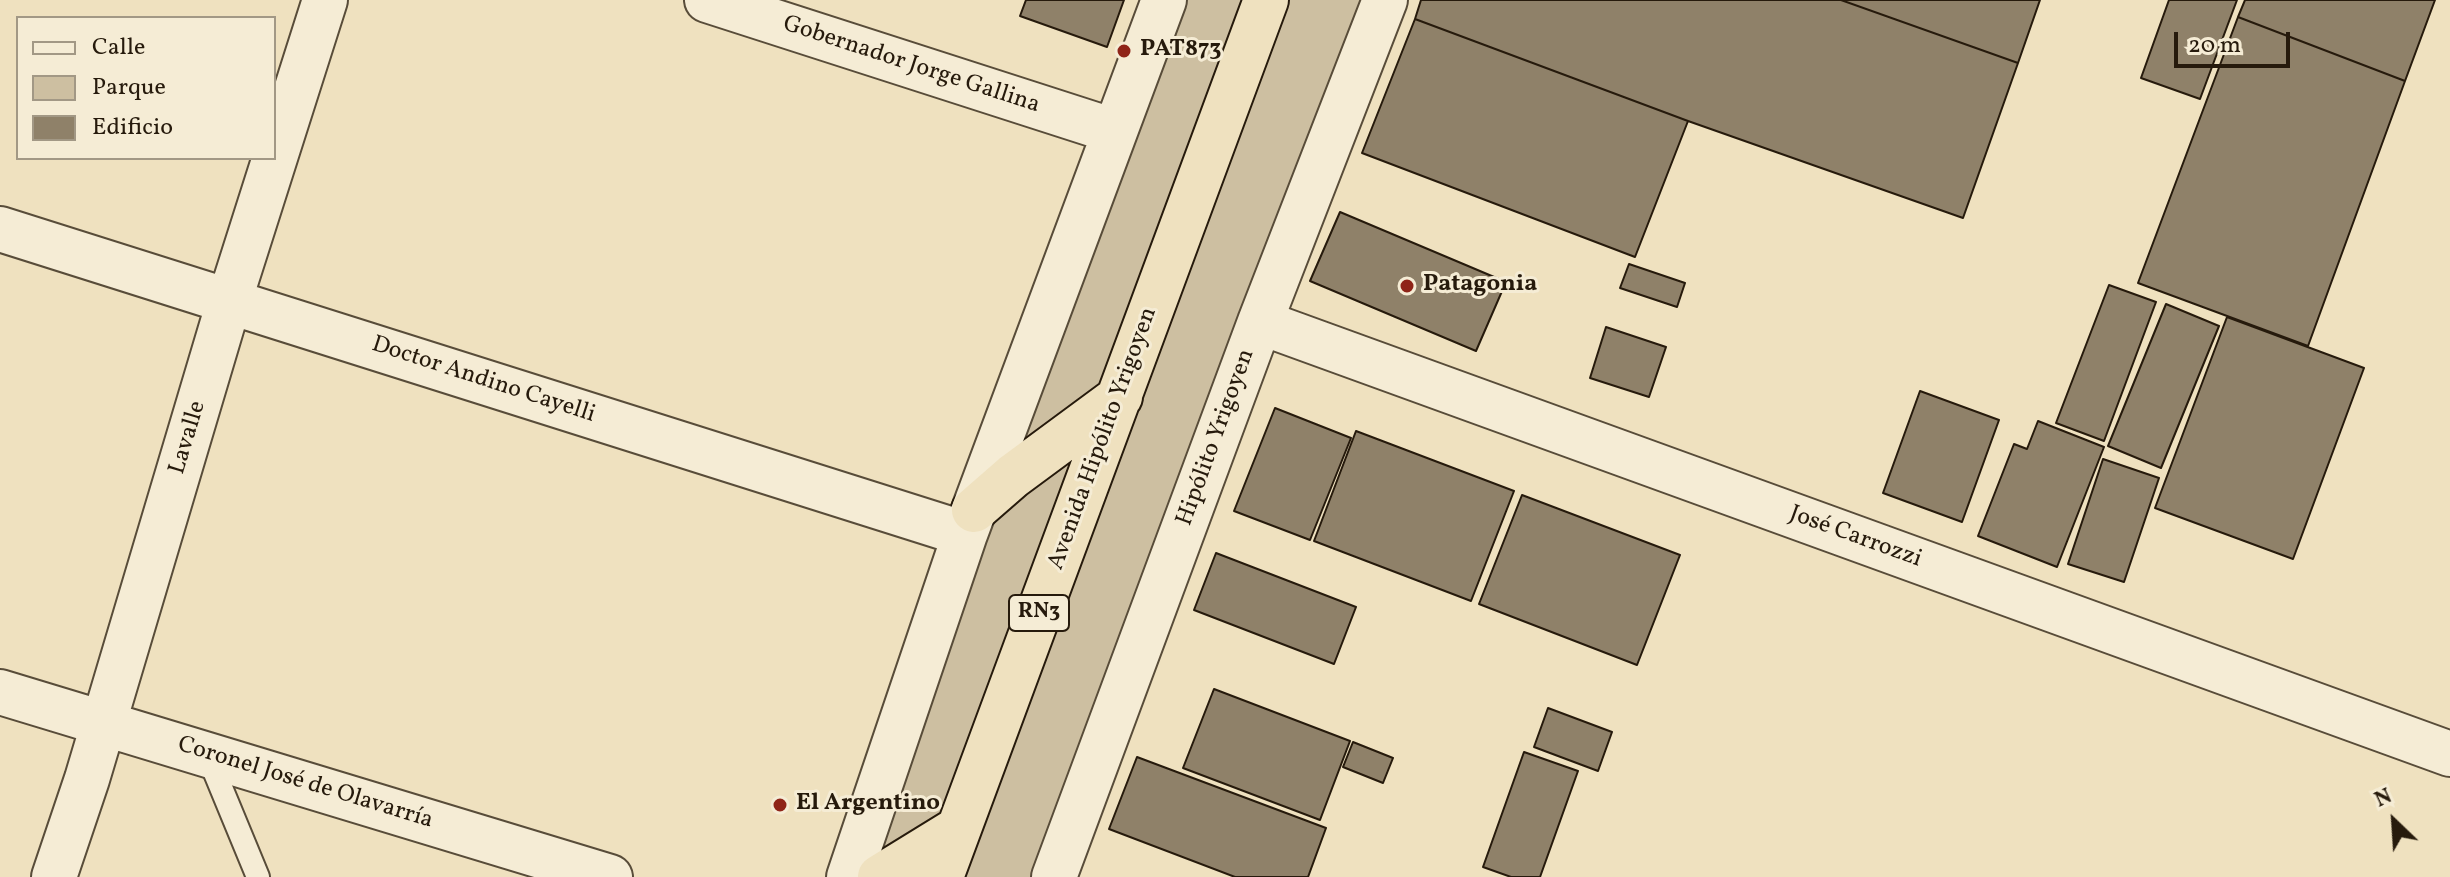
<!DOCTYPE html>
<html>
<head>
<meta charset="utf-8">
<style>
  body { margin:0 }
  #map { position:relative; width:2450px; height:877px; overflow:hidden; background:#efe1bf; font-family:Vollkorn,serif }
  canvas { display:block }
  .legend { position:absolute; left:16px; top:16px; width:260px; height:144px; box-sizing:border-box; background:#f5ecd5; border:2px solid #a29885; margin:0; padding:10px 14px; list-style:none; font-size:24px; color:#261a0c }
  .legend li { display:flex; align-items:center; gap:16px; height:40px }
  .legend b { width:40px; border:2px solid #a29885 }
  .north { position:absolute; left:2354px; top:781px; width:80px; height:80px; -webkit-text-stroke:6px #f5ecd5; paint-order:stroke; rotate:335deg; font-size:22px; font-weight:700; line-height:32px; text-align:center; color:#261a0c }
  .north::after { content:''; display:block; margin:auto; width:28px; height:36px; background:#261a0c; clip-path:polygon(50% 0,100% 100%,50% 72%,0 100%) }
  .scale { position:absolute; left:2174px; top:32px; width:116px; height:36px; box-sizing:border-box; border:4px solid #261a0c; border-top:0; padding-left:10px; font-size:24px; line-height:28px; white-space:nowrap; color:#261a0c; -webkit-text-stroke:6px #f5ecd5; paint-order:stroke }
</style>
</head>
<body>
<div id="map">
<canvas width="2450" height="877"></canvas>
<ul class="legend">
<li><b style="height:10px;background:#f5ecd5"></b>Calle</li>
<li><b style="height:22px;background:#cdbfa1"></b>Parque</li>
<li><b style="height:22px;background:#8f8169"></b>Edificio</li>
</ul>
<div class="north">N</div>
<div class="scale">20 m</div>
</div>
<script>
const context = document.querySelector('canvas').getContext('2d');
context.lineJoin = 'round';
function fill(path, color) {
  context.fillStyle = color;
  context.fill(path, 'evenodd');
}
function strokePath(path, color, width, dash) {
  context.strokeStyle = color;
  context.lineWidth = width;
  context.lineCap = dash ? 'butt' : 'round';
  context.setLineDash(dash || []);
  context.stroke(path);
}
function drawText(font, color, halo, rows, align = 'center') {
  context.font = font + ' Vollkorn,serif';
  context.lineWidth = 6;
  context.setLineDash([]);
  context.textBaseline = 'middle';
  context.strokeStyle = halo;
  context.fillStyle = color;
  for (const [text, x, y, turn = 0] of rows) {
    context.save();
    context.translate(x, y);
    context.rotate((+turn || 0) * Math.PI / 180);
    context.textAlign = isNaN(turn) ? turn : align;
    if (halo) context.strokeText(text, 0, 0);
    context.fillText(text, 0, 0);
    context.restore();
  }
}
fill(new Path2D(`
  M1164,0H1385L1054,877H849Z`), '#cdbfa1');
const building = new Path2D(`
  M1026,0H1124L1107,47L1020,16Z
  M1421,0H1841L2018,63L1963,218L1688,121L1415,19Z
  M1841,0H2040L2018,63Z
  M2169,0H2237L2200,99L2141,78Z
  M2245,0H2435L2405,81L2238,17Z
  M2238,17L2405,81L2308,346L2138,283Z
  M1415,19L1688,121L1635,257L1362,153Z
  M1340,212L1506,282L1476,351L1310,281Z
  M1629,264L1685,283L1677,307L1620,288Z
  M2109,285L2156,302L2104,441L2056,423Z
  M2166,304L2219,326L2161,468L2108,446Z
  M2227,317L2364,368L2293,559L2155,508Z
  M1606,327L1666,347L1649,397L1590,378Z
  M1920,391L1999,420L1962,522L1883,493Z
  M1275,408L1351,438L1310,540L1234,511Z
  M2038,421L2104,447L2057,567L1978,536L2014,444L2027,449Z
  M1356,431L1514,491L1471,601L1314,541Z
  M2103,459L2159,478L2124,582L2068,564Z
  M1522,495L1680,555L1637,665L1479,604Z
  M1216,553L1356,607L1334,664L1194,610Z
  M1214,689L1350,741L1320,820L1183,768Z
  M1548,708L1612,732L1598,771L1534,747Z
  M1353,742L1393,758L1383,783L1343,767Z
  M1524,752L1578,771L1540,877H1511L1483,867Z
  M1137,757L1326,828L1308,877H1235L1109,829Z`);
fill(building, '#8f8169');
strokePath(building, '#261a0c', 2);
const service = new Path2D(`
  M208,756L258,877`);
const minor = new Path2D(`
  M707,0L1114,131
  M0,229L965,534
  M1260,322L2450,754
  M0,692L610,877
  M54,877L87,779L229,302L325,0
  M849,877L965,534L1164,0
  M1054,877L1260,322L1385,0`);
const trunk = new Path2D(`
  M974,510L1013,476L1120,397
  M880,877L958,829
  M941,877L1266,0`);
strokePath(service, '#584c39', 26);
strokePath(minor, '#584c39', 48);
strokePath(trunk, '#261a0c', 48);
strokePath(service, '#f5ecd5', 22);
strokePath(minor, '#f5ecd5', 44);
strokePath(trunk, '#efe1bf', 44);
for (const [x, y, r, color] of [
  [1124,51,8,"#8f2418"],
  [1407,286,8,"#8f2418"],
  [780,805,8,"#8f2418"]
]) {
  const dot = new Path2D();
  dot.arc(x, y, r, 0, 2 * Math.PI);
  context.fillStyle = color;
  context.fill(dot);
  strokePath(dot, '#f5ecd5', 3);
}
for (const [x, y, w] of [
  [1039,613,60]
]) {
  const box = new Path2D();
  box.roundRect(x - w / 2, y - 18, w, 36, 6);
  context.fillStyle = '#f5ecd5';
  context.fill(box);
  strokePath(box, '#261a0c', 2);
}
drawText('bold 22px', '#261a0c', null, [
  ["RN3",1039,613]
]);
drawText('bold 24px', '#261a0c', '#f5ecd5', [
  ["PAT873",1140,51],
  ["Patagonia",1423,286],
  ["El Argentino",796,805]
], 'left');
drawText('24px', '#261a0c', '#f5ecd5', [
  ["Gobernador Jorge Gallina",911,66,18],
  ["Doctor Andino Cayelli",483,381,18],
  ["Lavalle",189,438,-73],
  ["Hipólito Yrigoyen",1217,438,-70],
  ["Avenida Hipólito Yrigoyen",1104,439,-70],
  ["José Carrozzi",1855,538,20],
  ["Coronel José de Olavarría",305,784,17]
]);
</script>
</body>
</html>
